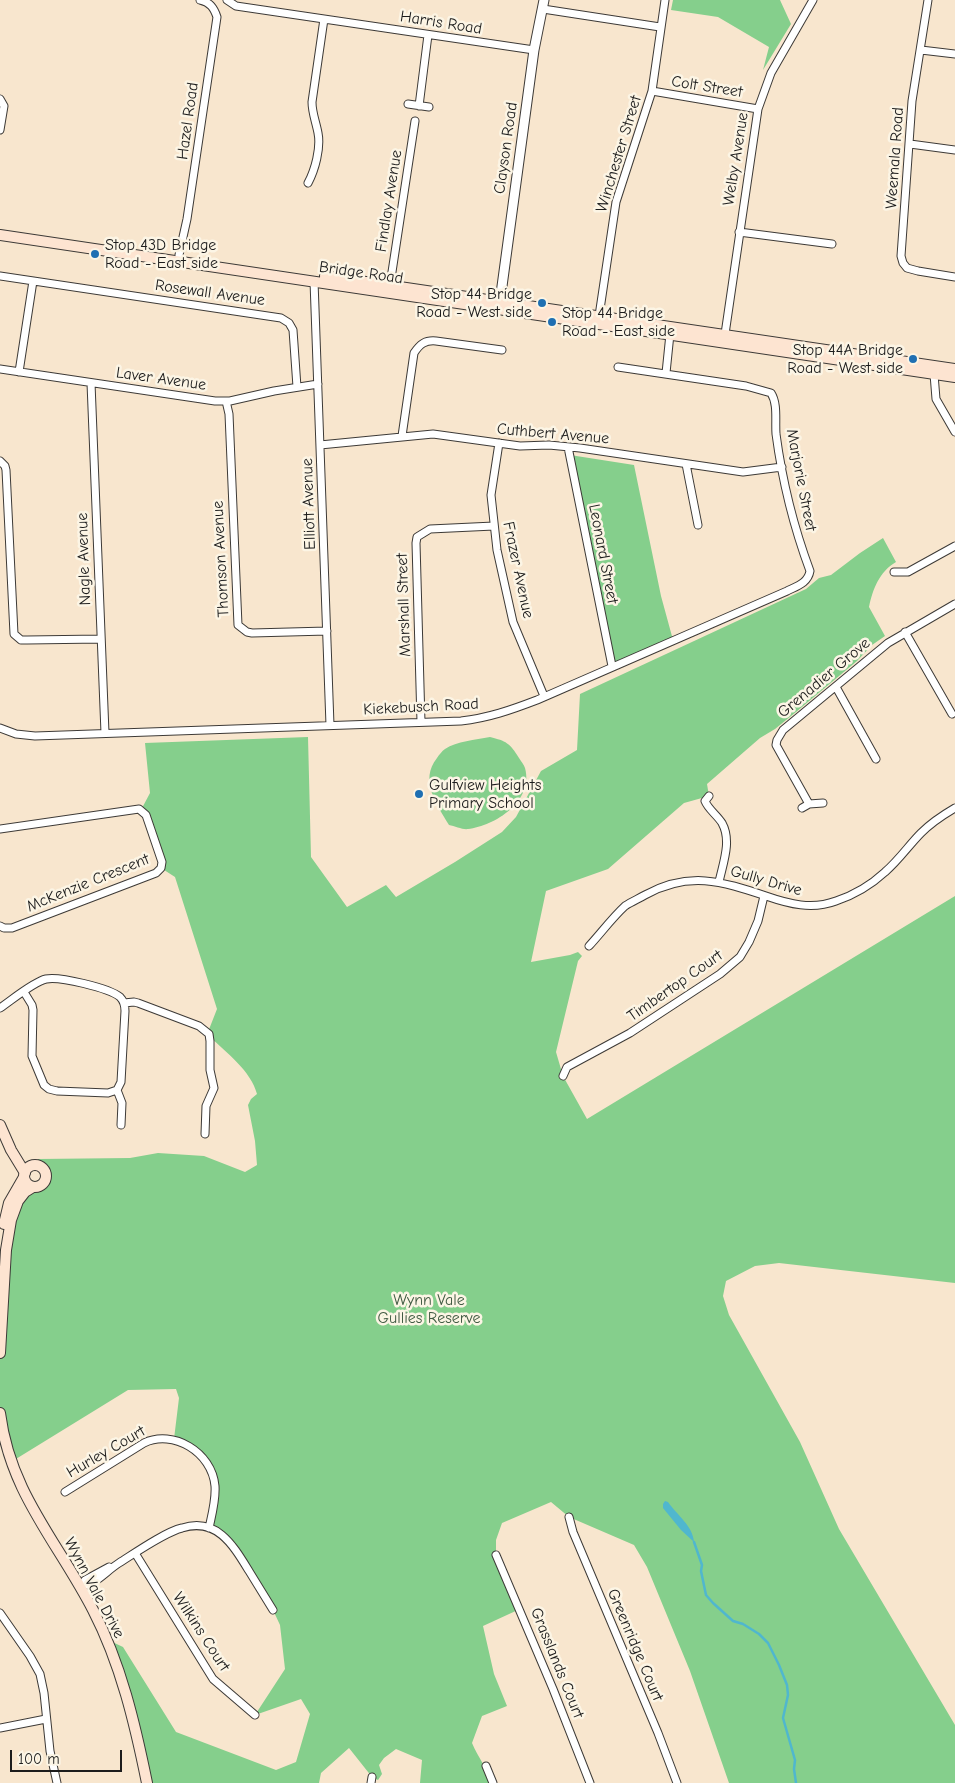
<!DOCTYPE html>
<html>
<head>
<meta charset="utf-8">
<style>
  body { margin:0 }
  #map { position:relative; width:955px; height:1783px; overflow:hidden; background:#f8e6ce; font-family:"Comic Neue",sans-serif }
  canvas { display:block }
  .scale { position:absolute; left:10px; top:1750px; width:112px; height:22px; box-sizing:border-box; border:2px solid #1c1c1c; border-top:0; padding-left:6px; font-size:15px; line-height:18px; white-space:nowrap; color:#1c1c1c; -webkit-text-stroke:4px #fcf5e5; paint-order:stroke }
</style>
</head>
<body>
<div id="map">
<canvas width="955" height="1783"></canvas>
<div class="scale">100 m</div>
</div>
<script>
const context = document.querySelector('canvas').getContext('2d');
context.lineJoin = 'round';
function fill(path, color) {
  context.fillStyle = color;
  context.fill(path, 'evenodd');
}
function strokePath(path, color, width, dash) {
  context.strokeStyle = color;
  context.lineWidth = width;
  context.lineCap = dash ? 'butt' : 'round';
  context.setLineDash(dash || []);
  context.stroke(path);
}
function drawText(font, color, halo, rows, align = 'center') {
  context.font = font + ' "Comic Neue",sans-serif';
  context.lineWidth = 5;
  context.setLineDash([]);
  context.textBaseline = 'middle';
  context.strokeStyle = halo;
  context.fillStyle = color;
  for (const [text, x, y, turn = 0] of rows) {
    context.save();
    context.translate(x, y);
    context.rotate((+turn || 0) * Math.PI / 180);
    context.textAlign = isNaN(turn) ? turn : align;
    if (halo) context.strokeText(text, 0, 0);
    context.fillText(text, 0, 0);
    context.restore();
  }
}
fill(new Path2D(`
  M673,0H780L791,24L763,70L769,47L718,17L671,10Z
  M570,455L634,465L661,596L673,640L612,666Z
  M883,538L896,562C879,572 873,589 869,607L885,636L872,645L857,661L796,712L775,729L760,738L707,784L709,796L684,803L608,869L546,891L531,962L570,955L578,952L582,956L578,961L556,1052L563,1076L587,1119L955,896V1283L779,1263L755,1266L726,1281L723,1296L729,1315L800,1442L839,1529L955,1725V1783H729L690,1671L647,1567L634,1545L569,1517L551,1502L502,1523L496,1540V1555L520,1609L483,1626L494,1674L507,1706L482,1716L472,1743C478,1757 487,1769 493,1783H420L422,1760L396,1749L384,1758L379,1765L382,1774L378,1780L372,1777L349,1748L321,1773L319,1783H147L106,1639L123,1647L176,1732L276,1770L296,1762L310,1714L301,1699L255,1715L285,1669L280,1625L273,1610L236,1550L209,1528L215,1485L204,1461L174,1439L179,1398L176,1389L128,1390L11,1462L0,1413V1250H6L15,1207L36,1187L44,1183L47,1176L45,1171L39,1165L38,1159L130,1158L158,1153L204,1156L245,1172L257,1165L255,1141L248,1105L251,1099L257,1094C251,1071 227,1053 210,1037L208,1032L217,1009L175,877L161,868L141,810L150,793L145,743L308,737L311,857L347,907L386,885L396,897L455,862L502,832L516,817L541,771L577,750L580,694L806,589L819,578L831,575L860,553Z
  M490,737C506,741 510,743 519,758C521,761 524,765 525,768C534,801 495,826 468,829C463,830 455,826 449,825C437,805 419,780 437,758C439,755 442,751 445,749C457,741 475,740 490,737Z`), '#85cf8c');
fill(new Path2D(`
  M665,1501L668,1502C677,1515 693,1526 694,1542L681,1530L663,1508V1504Z`), '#50b7ce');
strokePath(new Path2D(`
  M694,1542L702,1565L701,1571L706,1595L713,1603L733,1621L743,1624L759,1634L768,1643L779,1665L787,1685L788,1695L783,1718L795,1760L794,1769L796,1783`), '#50b7ce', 2.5);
const minor = new Path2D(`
  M227,0L236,6L534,50
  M928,0L912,101L901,256L903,263L907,268L918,271L955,277
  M543,9L660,27
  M921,50L955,54
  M652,91L758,109
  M0,99L4,106L0,130
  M408,104L429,107
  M419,106L428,35
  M910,144L955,150
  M308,183C315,170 321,148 318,133C316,122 312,113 312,102L324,19
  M739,232L832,244
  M179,255L187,219L217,17C214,8 210,2 200,0
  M0,276L281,318L289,323L293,330L297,387
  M314,281L330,725
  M390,285L415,121
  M599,316L616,202L652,91L665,0
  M725,334L758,109L771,73L813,0
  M0,369L215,401H230L274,391L318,384
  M19,372L33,281
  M666,373L670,334
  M934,374L936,399L955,432
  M91,383L105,733
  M226,401L229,414L238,625L247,632L252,633L327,631
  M402,436L414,353C420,344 425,340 436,341L502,350
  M499,443L491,495L497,550L513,622L544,696
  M320,445L433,434L520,446L549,445L580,448L743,472L782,467
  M568,447L612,666
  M0,461L5,466L6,470L14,634L21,640H27L101,639
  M686,464L698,525
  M894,572H908L955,546
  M905,632L952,714
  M836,687L876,759
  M421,722L416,543L417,537L430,529L494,526
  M0,728L16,734L35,736L461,721C488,718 511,710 537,700L787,591C797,586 808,583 810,571C794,528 782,479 776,434C775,420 778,404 771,393L746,386L618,367
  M709,796L705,801C708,809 717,815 722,823C732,841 723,863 719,882
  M809,804L776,745L777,740L783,730L888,643L955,604
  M802,808L809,804L823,803
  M0,829L139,809L146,815L162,862L161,868L156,873L12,928H4L0,926
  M589,946C601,933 612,918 625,906C631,902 638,899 645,895C689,871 721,881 766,896C789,904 812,910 836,901C854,895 872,884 885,872C899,860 909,845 921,833C931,823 943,815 955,808
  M124,1003L134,1002L138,1003L199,1026L209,1034L210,1041V1070L214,1088L206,1106L205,1134
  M0,1008C12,1000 33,982 46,979C59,976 109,988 120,997C124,1001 125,1006 125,1011L121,1082L117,1090L108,1093L57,1091L49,1089L44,1085L32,1056L33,1010L32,1005L24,992
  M563,1076L567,1067L630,1033L720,974L740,957L749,942L758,921L764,896
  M117,1090L122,1103L121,1125
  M65,1492L144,1443C173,1429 212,1452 215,1486C216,1500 212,1514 209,1528
  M569,1517L573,1532L658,1733L677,1783
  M135,1553L213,1679L255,1715
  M496,1555L553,1689L590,1783
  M81,1586C96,1585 106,1571 119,1563C135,1553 165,1532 182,1528C217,1517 233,1545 249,1571C257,1584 265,1597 273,1610
  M81,1586L85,1580L109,1567
  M0,1613L30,1656L40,1674L44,1693L50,1751L57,1783
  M0,1728L46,1719
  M486,1766L493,1783
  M371,1783L372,1777`);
const tertiary = new Path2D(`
  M500,301L534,50L544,0`);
const secondary = new Path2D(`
  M0,235L955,377
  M325,276L955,369
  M0,1125L11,1150L25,1173
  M24 1176a11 11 0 1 1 22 0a11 11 0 1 1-22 0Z
  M4,1224L9,1203L24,1177
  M0,1353L6,1250L11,1220L18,1201L25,1192L33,1187
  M0,1413C10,1493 58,1542 93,1610C121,1664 135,1724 147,1783`);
strokePath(minor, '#3d3a37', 9);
strokePath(tertiary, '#3d3a37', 11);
strokePath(secondary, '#3d3a37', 12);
strokePath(minor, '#fff', 7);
strokePath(tertiary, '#fff', 9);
strokePath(secondary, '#fde4d1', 10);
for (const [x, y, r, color] of [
  [95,254,5,"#1f6fb2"],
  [542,303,5,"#1f6fb2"],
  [552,322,5,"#1f6fb2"],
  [913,359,5,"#1f6fb2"],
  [419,794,5,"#1f6fb2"]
]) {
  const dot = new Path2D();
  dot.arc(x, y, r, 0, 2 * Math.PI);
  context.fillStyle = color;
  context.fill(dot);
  strokePath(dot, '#fcf5e5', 2);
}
drawText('16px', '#1c1c1c', '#fcf5e5', [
  ["Harris Road",441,23,9],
  ["Colt Street",707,87,9],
  ["Hazel Road",188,121,-82],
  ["Clayson Road",506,148,-82],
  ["Winchester Street",619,154,-73],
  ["Weemala Road",895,158,-86],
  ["Welby Avenue",736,159,-81],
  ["Findlay Avenue",389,201,-81],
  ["Bridge Road",361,273,8],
  ["Rosewall Avenue",210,293,8],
  ["Laver Avenue",161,379,8],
  ["Cuthbert Avenue",553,434,5],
  ["Marjorie Street",801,480,79],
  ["Elliott Avenue",309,504,-92],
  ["Leonard Street",603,554,79],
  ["Nagle Avenue",84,559,-92],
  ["Thomson Avenue",221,559,-93],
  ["Frazer Avenue",518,570,78],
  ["Marshall Street",404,605,-92],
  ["Grenadier Grove",824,678,-40],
  ["Kiekebusch Road",421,707,-3],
  ["Gully Drive",766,881,16],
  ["McKenzie Crescent",88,883,-22],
  ["Timbertop Court",675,986,-35],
  ["Hurley Court",106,1452,-30],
  ["Wynn Vale Drive",94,1588,62],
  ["Wilkins Court",201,1632,57],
  ["Greenridge Court",635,1645,67],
  ["Grasslands Court",557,1663,68]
]);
drawText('16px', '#1c1c1c', '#fcf5e5', [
  ["Stop 43D Bridge",105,245],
  ["Road - East side",105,263],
  ["Stop 44 Bridge",532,294,"right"],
  ["Road - West side",532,312,"right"],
  ["Stop 44 Bridge",562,313],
  ["Road - East side",562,331],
  ["Stop 44A Bridge",903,350,"right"],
  ["Road - West side",903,368,"right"],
  ["Gulfview Heights",429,785],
  ["Primary School",429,803]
], 'left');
drawText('16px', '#415b43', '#fcf5e5', [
  ["Wynn Vale",429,1300],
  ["Gullies Reserve",429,1318]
]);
</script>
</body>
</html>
